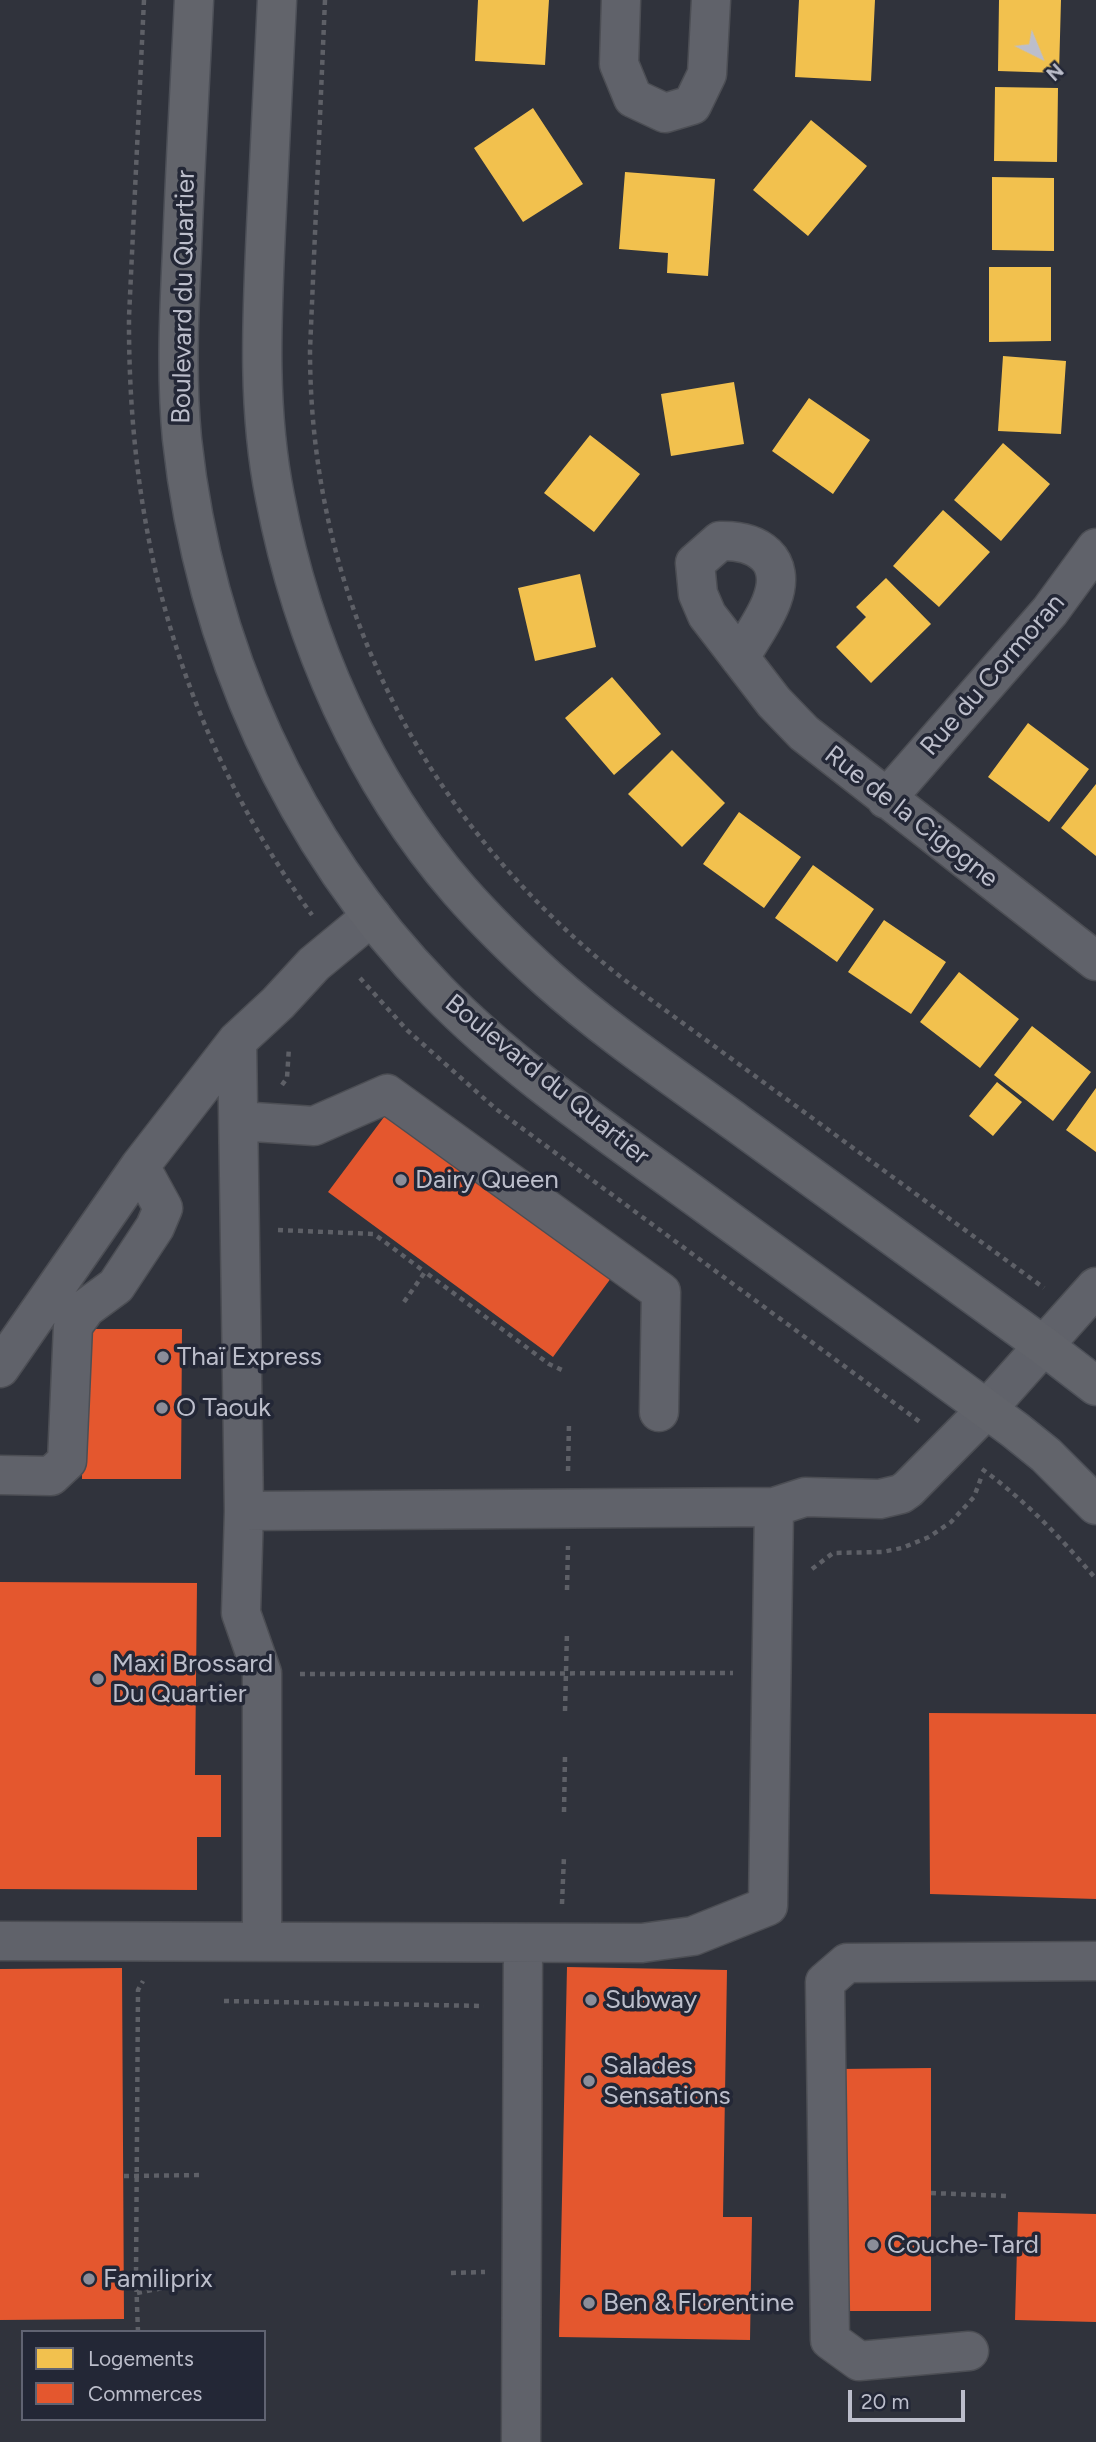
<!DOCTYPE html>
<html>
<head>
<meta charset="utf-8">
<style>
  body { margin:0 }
  #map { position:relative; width:1096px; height:2442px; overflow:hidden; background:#30333c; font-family:Figtree,sans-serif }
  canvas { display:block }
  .legend { position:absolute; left:21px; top:2330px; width:245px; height:91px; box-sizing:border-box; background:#232736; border:2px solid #606372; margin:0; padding:9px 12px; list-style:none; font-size:21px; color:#bcbecb }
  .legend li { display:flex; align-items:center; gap:14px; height:35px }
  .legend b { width:35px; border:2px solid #606372 }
  .north { position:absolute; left:1005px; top:21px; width:70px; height:70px; -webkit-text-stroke:5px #232736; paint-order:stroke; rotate:137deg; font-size:19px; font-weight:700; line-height:28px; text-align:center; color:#bcbecb }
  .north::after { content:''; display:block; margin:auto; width:24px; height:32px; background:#bcbecb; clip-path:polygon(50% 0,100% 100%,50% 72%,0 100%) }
  .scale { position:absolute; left:848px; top:2390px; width:117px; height:32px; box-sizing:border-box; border:4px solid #bcbecb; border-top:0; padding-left:9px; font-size:21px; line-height:24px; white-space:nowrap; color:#bcbecb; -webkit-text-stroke:5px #232736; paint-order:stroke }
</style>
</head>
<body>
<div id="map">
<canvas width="1096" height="2442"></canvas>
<ul class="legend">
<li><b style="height:19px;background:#f2c14e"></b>Logements</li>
<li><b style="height:19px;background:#e4572e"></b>Commerces</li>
</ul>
<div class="north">N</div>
<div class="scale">20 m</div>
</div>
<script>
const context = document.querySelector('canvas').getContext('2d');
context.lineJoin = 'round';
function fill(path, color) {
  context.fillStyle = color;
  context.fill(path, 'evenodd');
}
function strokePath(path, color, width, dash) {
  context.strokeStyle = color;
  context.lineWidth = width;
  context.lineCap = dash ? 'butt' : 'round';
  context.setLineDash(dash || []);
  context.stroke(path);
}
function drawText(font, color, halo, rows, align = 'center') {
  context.font = font + ' Figtree,sans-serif';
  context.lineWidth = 7;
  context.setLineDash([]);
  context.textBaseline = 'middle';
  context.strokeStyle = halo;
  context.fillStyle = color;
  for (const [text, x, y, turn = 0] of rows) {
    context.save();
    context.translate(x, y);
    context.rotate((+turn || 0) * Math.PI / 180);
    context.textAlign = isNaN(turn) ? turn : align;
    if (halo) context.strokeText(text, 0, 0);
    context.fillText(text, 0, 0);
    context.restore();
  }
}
fill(new Path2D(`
  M478,0H549L545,65L475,61Z
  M799,0H875L871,81L795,77Z
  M999,0H1061L1059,73L998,71Z
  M995,87L1058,88L1057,162L994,161Z
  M533,108L583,184L523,222L474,148Z
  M811,120L867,166L808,236L753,190Z
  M625,172L715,179L708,276L667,273L668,253L619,249Z
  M992,177L1054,178V251L992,250Z
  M989,267H1051V341L989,342Z
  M1003,356L1066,361L1061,434L998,431Z
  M734,382L744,444L671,456L661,394Z
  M809,398L870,440L833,494L772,451Z
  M590,435L640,474L594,532L544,493Z
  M1003,443L1050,484L1001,541L954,500Z
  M943,510L990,552L939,607L893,566Z
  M580,574L596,647L535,661L518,588Z
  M886,578L931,624L871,683L836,647L866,617L856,607Z
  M612,677L661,734L614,775L565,718Z
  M1028,723L1089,769L1049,822L988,777Z
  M672,750L725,803L682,847L628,794Z
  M1096,784V856L1061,828Z
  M739,812L801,857L764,908L703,864Z
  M813,865L874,909L837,962L775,918Z
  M884,920L946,962L911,1014L848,972Z
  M959,972L1019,1019L980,1068L920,1022Z
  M1032,1026L1091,1072L1053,1121L994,1075Z
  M997,1082L1022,1102L993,1136L969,1116Z
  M1096,1088V1152L1066,1130Z`), '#f2c14e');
fill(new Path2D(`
  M390,1109L614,1274L553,1357L328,1192Z
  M83,1329H182L181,1479H82Z
  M0,1582L197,1583L195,1775H221V1837H197V1890L0,1889Z
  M929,1713L1096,1714V1899L930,1894Z
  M567,1967L727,1970L723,2217H752L750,2340L559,2337Z
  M122,1968L124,2319L0,2320V1969Z
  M931,2068V2311H836L838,2069Z
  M1018,2212L1096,2214V2322L1015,2320Z`), '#e4572e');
const minor = new Path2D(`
  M621,0L619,64L633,98L665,113L692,105L707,74L711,0
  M740,658C750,639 765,620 772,600C787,559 758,540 720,541L695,563L698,594L707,615L774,702L804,733L1096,961
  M886,799L1050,611L1096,548
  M237,1041L244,1511L241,1613L262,1673V1942
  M239,1121L314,1126L387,1094L661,1292L659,1412
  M0,1368L140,1166L237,1041L278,1003L314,964L372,916
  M0,1475L51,1476L67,1461L73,1326L86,1308L116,1286L155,1227L163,1208L140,1166
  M244,1511L774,1507L805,1497L880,1499L901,1494L908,1489L987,1409L1096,1287
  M0,1941L642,1943L693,1936L768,1906L774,1507
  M969,2351L859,2361L830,2340L825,1982L847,1963L1096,1961
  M521,2442L523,1944`);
const major = new Path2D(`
  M194,0C190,84 185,167 182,251C179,313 176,377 182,439C204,644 292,843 437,991C514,1070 607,1132 696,1197C803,1275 909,1352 1015,1430L1046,1455L1096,1505
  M277,0C274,76 270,152 266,228C262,317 257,408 275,497C302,639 364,781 459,890C487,922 518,952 549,980C607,1032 674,1077 737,1123C839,1198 942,1271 1044,1346L1096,1386`);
strokePath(minor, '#4c4e54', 41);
strokePath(major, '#4d5058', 41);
strokePath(new Path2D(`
  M144,0L129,317C128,539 182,734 312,915
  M325,0L310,350C310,608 431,833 635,988L1044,1288
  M360,978L407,1030L496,1109L920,1422
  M282,1085L287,1078L289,1047
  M278,1230L374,1234L425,1272
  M404,1302L425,1272L549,1364L564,1371
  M982,1469C1026,1501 1061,1538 1096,1579
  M568,1471L569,1423
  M812,1569L833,1553L882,1552L902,1548L929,1537L951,1522L974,1497L981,1478
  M567,1590L568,1546
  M300,1674L733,1673
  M565,1711L567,1632
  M564,1812L565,1756
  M562,1904L564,1856
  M224,2001L484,2006
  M124,2176L204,2175
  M931,2193L1007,2196
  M451,2273L485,2272
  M137,2293L204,2280
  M138,2332L136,2277L138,1990L143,1981`), '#5e6067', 4.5, [5, 5]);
strokePath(minor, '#60626a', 38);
strokePath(major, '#62646b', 38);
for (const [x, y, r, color] of [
  [401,1180,7,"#8b8d99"],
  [163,1357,7,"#8b8d99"],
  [162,1408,7,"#8b8d99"],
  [98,1679,7,"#8b8d99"],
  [591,2000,7,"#8b8d99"],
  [589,2081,7,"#8b8d99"],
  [873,2245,7,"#8b8d99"],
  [89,2279,7,"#8b8d99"],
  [589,2303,7,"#8b8d99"]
]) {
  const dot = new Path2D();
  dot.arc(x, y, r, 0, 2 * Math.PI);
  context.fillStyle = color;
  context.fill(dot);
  strokePath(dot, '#232736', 2.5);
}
drawText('26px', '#bcbecb', '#232736', [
  ["Boulevard du Quartier",184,297,-89],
  ["Rue du Cormoran",993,675,-49],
  ["Rue de la Cigogne",911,817,38],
  ["Boulevard du Quartier",547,1080,39]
]);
drawText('26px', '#bcbecb', '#232736', [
  ["Dairy Queen",415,1180],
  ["Thaï Express",177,1357],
  ["O Taouk",176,1408],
  ["Maxi Brossard",112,1664],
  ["Du Quartier",112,1694],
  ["Subway",605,2000],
  ["Salades",603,2066],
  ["Sensations",603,2096],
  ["Couche-Tard",887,2245],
  ["Familiprix",103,2279],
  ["Ben & Florentine",603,2303]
], 'left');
</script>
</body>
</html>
